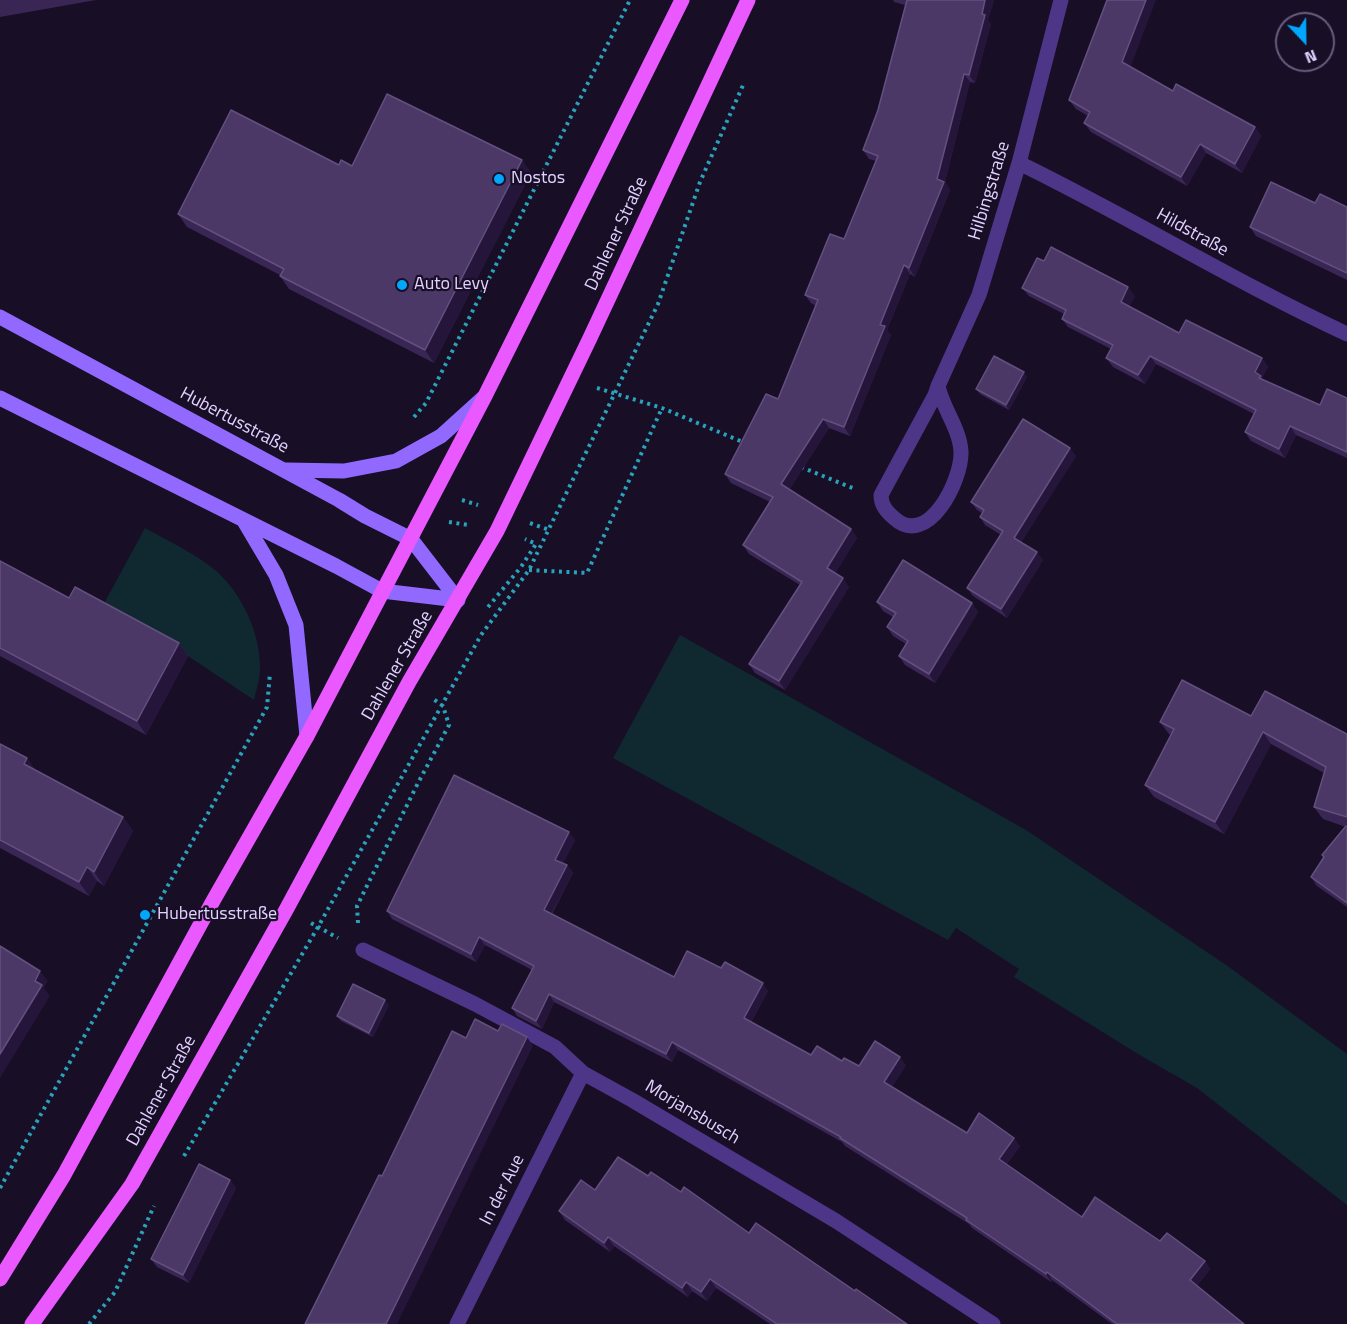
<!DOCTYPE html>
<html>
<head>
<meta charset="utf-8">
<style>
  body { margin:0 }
  #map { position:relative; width:1347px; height:1324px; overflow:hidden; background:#180e26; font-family:"Titillium Web",sans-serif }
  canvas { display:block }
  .north { position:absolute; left:1275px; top:12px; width:60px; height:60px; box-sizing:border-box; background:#180e26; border:2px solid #695c7d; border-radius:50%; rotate:158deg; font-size:16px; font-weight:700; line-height:24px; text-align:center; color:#e2d2ff }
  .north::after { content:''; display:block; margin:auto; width:21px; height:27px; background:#00a7fd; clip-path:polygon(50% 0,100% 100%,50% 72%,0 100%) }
</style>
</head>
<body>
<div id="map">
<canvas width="1347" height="1324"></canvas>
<div class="north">N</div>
</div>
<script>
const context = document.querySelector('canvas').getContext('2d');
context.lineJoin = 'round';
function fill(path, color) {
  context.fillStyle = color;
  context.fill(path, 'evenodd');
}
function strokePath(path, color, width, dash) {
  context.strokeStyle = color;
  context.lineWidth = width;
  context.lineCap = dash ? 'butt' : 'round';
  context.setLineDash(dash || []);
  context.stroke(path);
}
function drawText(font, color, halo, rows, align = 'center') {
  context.font = font + ' "Titillium Web",sans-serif';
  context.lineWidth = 4.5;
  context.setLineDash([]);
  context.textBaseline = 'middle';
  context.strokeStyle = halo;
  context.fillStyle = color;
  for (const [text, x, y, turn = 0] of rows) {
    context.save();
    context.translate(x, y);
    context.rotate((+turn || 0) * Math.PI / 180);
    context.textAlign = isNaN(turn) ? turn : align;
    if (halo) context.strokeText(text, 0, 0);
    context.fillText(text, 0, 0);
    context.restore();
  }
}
fill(new Path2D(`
  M145,528C168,541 195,553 216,571C242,593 261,635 260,669C260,679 256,690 254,700L188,656L101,609Z
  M680,635L1026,830L1229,967L1347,1054V1205L1197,1088L1138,1054L1014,977L1019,969L956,928L948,940L613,758Z`), '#102930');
strokePath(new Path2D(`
  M597,388L662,408L745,443
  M414,417L426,403L630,0
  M801,467L855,489
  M462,500L478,505
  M449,522L468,525
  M530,523L549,530
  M529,570L587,573L662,408
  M488,607L521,567L536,544L525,539
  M311,923L338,938
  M358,923L357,906L418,783L449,725L443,706L432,698
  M184,1156L318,927L481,635L529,570L658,304L700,182L744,83
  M0,1188L267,707L270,673
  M89,1324L115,1292L154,1206`), '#29a2bc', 4, [3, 4.5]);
strokePath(new Path2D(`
  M1019,163C1130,217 1235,282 1347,334
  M938,386C943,409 960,429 961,452C962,480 928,549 894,518C886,511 881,505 881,495L935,395L938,386L979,295L1019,163L1061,0
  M363,950L475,1004L555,1047L583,1073L632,1100L836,1221L993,1324
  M457,1324L583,1073`), '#4d3687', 15);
strokePath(new Path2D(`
  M0,317L339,500L365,516L411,539L458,600
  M0,398L336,566L382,591L458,600
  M286,470L344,471L396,461L441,436L483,398
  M244,521L276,575L296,625L307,736`), '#9169ff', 15);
strokePath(new Path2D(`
  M0,1279L64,1175L213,901L307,736L485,396L682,0
  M32,1324L132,1184L286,910L409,682L497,531L590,338L748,0`), '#e959ff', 15);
fill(new Path2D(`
  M0,0H96L0,17Z
  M893,0H994L988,20L991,24L975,83L970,82L945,182L950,190L915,277L910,274L887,330L891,335L850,436L829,428L789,490L851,529L857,538L835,573L849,587L785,690L755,673L749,664L800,585L749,554L743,545L770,502L731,483L725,474L778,399L816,306L811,303L805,295L844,239L876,161L869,159L863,150L878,110L905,5L894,2Z
  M1130,66L1173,91L1255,127L1261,136L1242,173L1206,153L1187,186L1091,132L1084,123L1088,116L1076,109L1069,100Z
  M522,160L531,173L434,363L289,289L280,276V275L187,227L178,214L339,165L352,166Z
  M1315,203L1347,207V280L1256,236L1250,227Z
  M1022,288L1135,296L1129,306L1179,333L1262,358L1268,367L1262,378L1264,380L1320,405L1347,398V458L1296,435L1285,458L1251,441L1245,432L1254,414L1156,364L1145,384L1113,367L1106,358L1111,349L1068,327L1062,319L1064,314L1029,296Z
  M1027,377L1009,410L980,394L976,389Z
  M1076,456L1021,542L1043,560L1007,618L973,596L967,588L1001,535L985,525L980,517L982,513L977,510L971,502Z
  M0,561L69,598L179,643L188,656L146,735L0,656Z
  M877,602L972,603L978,612L935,683L905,665L899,656L906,644L893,636L887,627L893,617L883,611Z
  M1251,716L1347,734V907L1317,886L1311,877L1324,858L1322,855L1346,827L1323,819L1314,807L1324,773L1271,744L1224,834L1154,797L1145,785L1171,735L1169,734L1160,722Z
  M0,744L27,758L35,770L123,817L133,831L104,886L97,881L89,896L0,848Z
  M575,840L563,863L567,865L573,873L552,914L674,977L721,968L768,991L751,1022L811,1055L842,1061L859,1066L906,1065L892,1087L967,1133L1020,1146L1006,1165L1082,1217L1160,1241L1205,1261L1210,1269L1197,1286L1244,1324H1112L1052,1280L1051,1282L972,1228L969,1224L845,1146L842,1142L678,1050L672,1062L554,1002L542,1029L517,1016L512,1008L532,970L485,945L476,962L392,919L387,911Z
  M389,1005L373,1037L341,1021L337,1016Z
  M648,1176L681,1192L749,1233L855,1291L907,1324H770L716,1288L707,1301L692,1291L688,1297L614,1246L610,1252L565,1220L559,1211L595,1190Z
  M230,1180L236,1188L189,1283L157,1267L151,1259Z`), '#3a2655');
fill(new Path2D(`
  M985,0H994L988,20L991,24L975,83L969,75Z
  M1146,0H1156L1129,71L1122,62Z
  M964,74L970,82L945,182L950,190L915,277L909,268L937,179Z
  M1255,127L1261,136L1242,173L1235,164Z
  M1200,144L1206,153L1187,186L1181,177Z
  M522,160L531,173L434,363L425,350Z
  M904,265L910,274L887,330L891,335L850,436L844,427L880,325Z
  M1128,287L1135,296L1127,311L1121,302Z
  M1150,356L1156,364L1145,384L1138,375Z
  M1262,358L1268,367L1262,378L1267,384L1266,387L1255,372Z
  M1024,372L1027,377L1009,410L1006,405Z
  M823,419L829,428L787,493L781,484Z
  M1290,426L1296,435L1285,458L1279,449Z
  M1070,448L1076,456L1019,546L1014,538Z
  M851,529L857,538L833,577L827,568Z
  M1037,552L1043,560L1007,618L1001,609Z
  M843,578L849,587L785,690L779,681Z
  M972,603L978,612L935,683L929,674Z
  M179,643L188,656L146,735L137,721Z
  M1263,732L1271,744L1224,834L1215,822Z
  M27,758L36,772L24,764Z
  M123,817L133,831L104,886L94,872Z
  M569,832L575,840L561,868L555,860Z
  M567,865L573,873L549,918L544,910Z
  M87,867L97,881L89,896L79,882Z
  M479,937L485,945L476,962L471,954Z
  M40,971L48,981L44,988L50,996L0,1078V1054L35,981Z
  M763,983L768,991L749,1025L744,1018Z
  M549,994L554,1002L542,1029L536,1021Z
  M385,1000L389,1005L373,1037L369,1033Z
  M527,1037L533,1046L397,1324H386Z
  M672,1042L678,1050L672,1062L666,1054Z
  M900,1057L906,1065L890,1090L884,1082Z
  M1014,1138L1020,1146L1004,1167L999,1159Z
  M230,1180L236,1188L189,1283L183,1275Z
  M608,1237L614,1246L610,1252L604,1243Z
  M1205,1261L1210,1269L1196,1288L1190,1280Z
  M1047,1272L1052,1280L1051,1282L1046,1274Z
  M710,1279L716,1288L707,1301L701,1292Z
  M686,1282L692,1291L688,1297L682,1288Z`), '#25153a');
const building = new Path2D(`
  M907,0H985L982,14L985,15L969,75L964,74L937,179L944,182L909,268L904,265L880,325L885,326L844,427L823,419L781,484L851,529L827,568L843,578L779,681L749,664L802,582L743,545L773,497L725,474L766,394L778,399L818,300L805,295L830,234L844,239L878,156L863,150L878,110Z
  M1107,0H1146L1122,62L1173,91L1176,84L1255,127L1235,164L1200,144L1181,177L1084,123L1090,112L1069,100Z
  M387,94L522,160L425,350L280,276L284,269L178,214L231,110L339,165L341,160L352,166Z
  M1271,182L1315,203L1320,194L1347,207V273L1250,227Z
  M1051,247L1128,287L1121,302L1179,333L1186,320L1262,358L1255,372L1261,376L1259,378L1320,405L1327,389L1347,398V452L1290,426L1279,449L1245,432L1256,410L1150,356L1138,375L1106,358L1113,345L1062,319L1066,310L1022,288L1037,258L1044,261Z
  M994,356L1024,372L1006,405L976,389Z
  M1023,419L1070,448L1014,538L1037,552L1001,609L967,588L1003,531L980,517L984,510L971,502Z
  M903,560L972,603L929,674L899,656L908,641L887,627L896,613L877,602Z
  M0,561L69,598L75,587L179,643L137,721L0,648Z
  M1182,680L1251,716L1265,691L1347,734V817L1314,807L1326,767L1263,732L1215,822L1145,785L1174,729L1160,722Z
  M0,744L27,758L24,764L123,817L94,872L87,867L79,882L0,840Z
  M454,775L569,832L555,860L567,865L544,910L674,977L687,951L721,968L725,962L763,983L744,1018L811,1055L817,1046L842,1061L844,1058L859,1066L875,1041L900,1057L884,1082L967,1133L979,1113L1014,1138L999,1159L1082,1217L1095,1197L1160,1241L1167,1233L1205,1261L1190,1280L1244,1324H1117L1047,1272L1046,1274L966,1220L967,1218L840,1138L841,1137L672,1042L666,1054L549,994L536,1021L512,1008L534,966L479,937L471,954L387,911Z
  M1346,826L1347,827V903L1311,877L1324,857L1322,855Z
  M0,946L40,971L35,981L42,985L0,1054Z
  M353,984L385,1000L369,1033L337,1016Z
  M475,1019L498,1031L502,1024L527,1037L386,1324H305L379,1175L382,1176L452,1031L466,1038Z
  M618,1157L648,1176L651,1172L681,1192L684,1187L749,1233L756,1223L855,1291L856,1289L907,1324H777L710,1279L701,1292L686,1282L682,1288L608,1237L604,1243L559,1211L581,1180L595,1190Z
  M199,1164L230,1180L183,1275L151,1259Z`);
fill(building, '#4c3867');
strokePath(building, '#63507f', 1.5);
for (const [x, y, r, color] of [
  [499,179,6,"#00a7fd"],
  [402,285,6,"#00a7fd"],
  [145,915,6,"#00a7fd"]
]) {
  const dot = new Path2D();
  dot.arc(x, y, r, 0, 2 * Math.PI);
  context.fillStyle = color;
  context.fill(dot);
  strokePath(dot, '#180e26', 2);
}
drawText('18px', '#e2d2ff', '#180e26', [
  ["Nostos",511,179],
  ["Auto Levy",414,285],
  ["Hubertusstraße",157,915]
], 'left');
drawText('18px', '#e2d2ff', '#180e26', [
  ["Hilbingstraße",990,191,-73],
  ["Hildstraße",1192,233,29],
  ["Dahlener Straße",617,234,-65],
  ["Hubertusstraße",234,421,28],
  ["Dahlener Straße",398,666,-60],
  ["Dahlener Straße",162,1091,-61],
  ["Morjansbusch",692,1113,31],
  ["In der Aue",503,1190,-63]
]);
</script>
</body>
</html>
